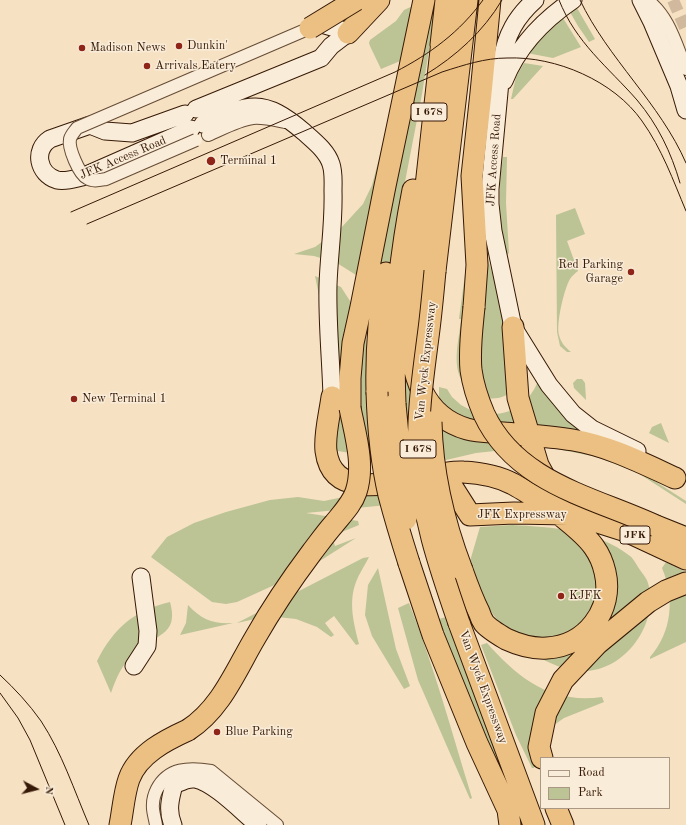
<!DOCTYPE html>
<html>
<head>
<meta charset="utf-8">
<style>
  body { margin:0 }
  #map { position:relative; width:686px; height:825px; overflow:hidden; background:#f6e1c3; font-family:"Old Standard TT",serif }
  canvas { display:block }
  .legend { position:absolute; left:540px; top:757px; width:130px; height:52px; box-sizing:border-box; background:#f9ecd8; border:1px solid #ab9884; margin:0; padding:5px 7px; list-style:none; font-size:12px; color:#361906 }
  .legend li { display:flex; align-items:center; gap:8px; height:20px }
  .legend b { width:20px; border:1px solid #ab9884 }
  .north { position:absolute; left:16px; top:769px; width:40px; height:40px; -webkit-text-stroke:3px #f9ecd8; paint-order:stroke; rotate:97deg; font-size:11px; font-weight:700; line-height:16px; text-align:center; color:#361906 }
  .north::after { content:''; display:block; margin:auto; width:14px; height:18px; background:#361906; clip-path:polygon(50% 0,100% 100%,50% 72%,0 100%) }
</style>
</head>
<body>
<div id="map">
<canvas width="686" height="825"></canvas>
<ul class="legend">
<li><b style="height:5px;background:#f9ecd8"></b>Road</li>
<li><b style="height:11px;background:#bcc394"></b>Park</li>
</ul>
<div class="north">N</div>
</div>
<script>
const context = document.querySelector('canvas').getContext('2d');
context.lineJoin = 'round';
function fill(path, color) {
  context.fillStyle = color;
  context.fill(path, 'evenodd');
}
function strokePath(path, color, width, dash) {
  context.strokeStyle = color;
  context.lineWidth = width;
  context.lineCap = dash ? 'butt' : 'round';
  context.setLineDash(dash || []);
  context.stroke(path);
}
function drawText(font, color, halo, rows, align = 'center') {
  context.font = font + ' "Old Standard TT",serif';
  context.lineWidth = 3;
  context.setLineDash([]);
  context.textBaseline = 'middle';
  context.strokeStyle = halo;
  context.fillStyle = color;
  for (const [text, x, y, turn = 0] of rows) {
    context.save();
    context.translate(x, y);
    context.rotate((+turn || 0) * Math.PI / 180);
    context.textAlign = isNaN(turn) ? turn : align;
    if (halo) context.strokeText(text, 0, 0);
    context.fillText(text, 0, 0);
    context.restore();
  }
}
fill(new Path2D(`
  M432,0H436L435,12L422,94L396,228L386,310L356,275L337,263L314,256L294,254L315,247L341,228L363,204L372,185L382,147L385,142Z
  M415,5L405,59L381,69L370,46L369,43L370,40L396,21L404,10Z
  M577,8L595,39L589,42L578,26L570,12Z
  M563,18L581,47L553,58L527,53L544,34Z
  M524,63L543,66L513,99H511L516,77Z
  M503,157H507L506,203L509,253L507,255L505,254C500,220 497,191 503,157Z
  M575,208L585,234L567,241L578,271C575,273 572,276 570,279C564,289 556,324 559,335C561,343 565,347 571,352H567L560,346L557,332L556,215Z
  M469,244L466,387C450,368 459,342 461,319H459Z
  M486,253L496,285L527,365C526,372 524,376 519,382C509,397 500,400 483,398L477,374Z
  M315,276L341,287L350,301L366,334L368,389L400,343L409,386L415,400L442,427L553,444L597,453L639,471L686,501V504L638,473L597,457L552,448L532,447L514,449L476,453L446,460L409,463L332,450L339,392Z
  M577,379H582L585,383L586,400L574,388L573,383Z
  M538,381C551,401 563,419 583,433L496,425L490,414C512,415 530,402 538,381Z
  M439,387L447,389L452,397L461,405L474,412L481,426L439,406Z
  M661,423L669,443L649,433L652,427Z
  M358,494L397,495L387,505L306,513L358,521L359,525L332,536L335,546L356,538L315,564L281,582L237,602L226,604L212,602L151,557L167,537L194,523L226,512L270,500L298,497L324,501Z
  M512,525C552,527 597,530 630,556C634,559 637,566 640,570C643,574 647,579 648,583C660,624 624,673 581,671C548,669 518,645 498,621C485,605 477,586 468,568L480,527Z
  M369,557C365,565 359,574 356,582C348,603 354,624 359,644L356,645L334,616L325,623L334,635L331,637L317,627L296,619L268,616L237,623L363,558Z
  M666,562L686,572V642L650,659V657C672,632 675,598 662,568Z
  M378,568L396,649L410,686L404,689L372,636L365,615L368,585Z
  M170,602C180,638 152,634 133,654C122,665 116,678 111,693L97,661C114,628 133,611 170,602Z
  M409,603C434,666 452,733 472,798L470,799L418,680L398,608Z
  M188,605C202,620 213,624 233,623L180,635L186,623Z
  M449,616L530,825H522L459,674L439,619Z
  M487,643C519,679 551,704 602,697L604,702L564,718L547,730L534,768H532L516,735L481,645Z`), '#bcc394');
strokePath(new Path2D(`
  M673,0L686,30`), '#d0b99d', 12, [12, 6]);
const street = new Path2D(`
  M647,0C669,16 676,45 686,69
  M208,135C222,129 238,120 253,118C263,117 275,120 285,122
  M156,825C155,818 152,810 153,804C153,799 155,793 157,789C168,768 189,767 211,771L277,825`);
const secondary = new Path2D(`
  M535,0C516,17 506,35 502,60L490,189V204L493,231L513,327L549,385L573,414L592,429L637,451
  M641,0L652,22L679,86L686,110
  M504,81C518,46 542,21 573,0
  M196,109L321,58L331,46L348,33L339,29L325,25
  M185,114L132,133L105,131L90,125L50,139C33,150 38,174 57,180C65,182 74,179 82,177L191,129
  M203,124C249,103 263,97 304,132C314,141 327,151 331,164C334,173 333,182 333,191C334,223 329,254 328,285C327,322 331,360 332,397
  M134,666L147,646L148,631L141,577
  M173,825C167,811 170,799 174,785C181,782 187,778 195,779C215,783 242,812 258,825`);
const highway = new Path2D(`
  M443,32L410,331C411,373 422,416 467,429C478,432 491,432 503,433C526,435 550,436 573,440C609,446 642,463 675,478
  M348,33L379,0
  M441,45L446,0
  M435,271L467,0
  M474,307L477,265L472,176L481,93L490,0
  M513,327L518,398L538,465L549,485
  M377,392C376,352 379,312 386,273
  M332,397C330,413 324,435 326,451C334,514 427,469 463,472C481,473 498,476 513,484C521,488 527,493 534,496C544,501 556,504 566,508
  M395,404C392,332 399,261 413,190
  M350,408V378L353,343L361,307L385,186L424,0
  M444,474L470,515L514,513L568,514L582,517L626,531L686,559
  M656,526L686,538
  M409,563L433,635L477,743L508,810L510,825
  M462,570C467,584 472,598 479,612C480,615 482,620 484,623C488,628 501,636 506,639C519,645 533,649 547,648C586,646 614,610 605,572C603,563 599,554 594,547C585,534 571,524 559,514
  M459,623L534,825
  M542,758L539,747L546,713L563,680L597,644L648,602L666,591L686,583
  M556,808L563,825
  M120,825C123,810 124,793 129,779C138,754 166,740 188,730`);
strokePath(street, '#664b35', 14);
strokePath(secondary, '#361906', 19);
strokePath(highway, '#361906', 23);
strokePath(street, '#f9ecd8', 12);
strokePath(secondary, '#f9ecd8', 17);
strokePath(highway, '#ebc082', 21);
strokePath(new Path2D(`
  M559,0C576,43 608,67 637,100C658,125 671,152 680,183
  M580,0C608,59 660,103 686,163
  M425,75C456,56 483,32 502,0
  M71,212L395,72C430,54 460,32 483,0
  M87,224L442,72C464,65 485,58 507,58C556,56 614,81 642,121C662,149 673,180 686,211
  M0,675C15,689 29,704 41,721C62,753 74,790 89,825
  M0,693L18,718L30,740L65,825`), '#361906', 1);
const streetBridge = new Path2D(`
  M196,140L106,179C100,180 93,182 87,178C79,174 68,148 70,139C71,135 75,131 77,128L310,28`);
const highwayBridge = new Path2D(`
  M310,28L356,0
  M435,271C433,293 431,315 428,337C423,376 417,416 419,455C421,514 440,568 459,623
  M474,307C472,328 469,349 471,370C473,385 478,400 484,414C516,483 593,497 656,526
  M377,392C378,427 381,461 389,495C395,518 402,541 409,563
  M395,404L406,519
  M431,422C432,472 444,523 462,570
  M188,730C221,709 236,670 255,638C272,608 291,580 312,552C319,543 326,533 334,524C342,514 352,504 356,492C365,465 355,434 350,408`);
strokePath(streetBridge, '#664b35', 14, []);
strokePath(highwayBridge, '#361906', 23, []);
strokePath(streetBridge, '#f9ecd8', 12);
strokePath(highwayBridge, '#ebc082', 21);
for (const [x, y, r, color] of [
  [179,46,4,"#8f2418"],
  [82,48,4,"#8f2418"],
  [147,66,4,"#8f2418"],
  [211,161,5,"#8f2418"],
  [631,272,4,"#8f2418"],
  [74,399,4,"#8f2418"],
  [561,596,4,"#8f2418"],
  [217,732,4,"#8f2418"]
]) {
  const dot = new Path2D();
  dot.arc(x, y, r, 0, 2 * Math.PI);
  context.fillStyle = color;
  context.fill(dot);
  strokePath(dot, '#f9ecd8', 1.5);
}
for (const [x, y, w] of [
  [429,112,36],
  [418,449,36],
  [635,535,30]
]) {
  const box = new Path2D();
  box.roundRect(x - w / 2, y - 9, w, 18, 3);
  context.fillStyle = '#f9ecd8';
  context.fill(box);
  strokePath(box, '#361906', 1);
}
drawText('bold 11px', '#361906', null, [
  ["I 678",429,112],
  ["I 678",418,449],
  ["JFK",635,535]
]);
drawText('12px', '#361906', '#f9ecd8', [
  ["Dunkin'",187,46],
  ["Madison News",90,48],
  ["Arrivals Eatery",155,66],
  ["Terminal 1",220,161],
  ["Red Parking",623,265,"right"],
  ["Garage",623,279,"right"],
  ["New Terminal 1",82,399],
  ["KJFK",569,596],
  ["Blue Parking",225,732]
], 'left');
drawText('12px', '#361906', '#f9ecd8', [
  ["JFK Access Road",123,158,-23],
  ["JFK Access Road",494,160,-86],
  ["Van Wyck Expressway",426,361,-84],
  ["JFK Expressway",522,515],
  ["Van Wyck Expressway",483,687,70]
]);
</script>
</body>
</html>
